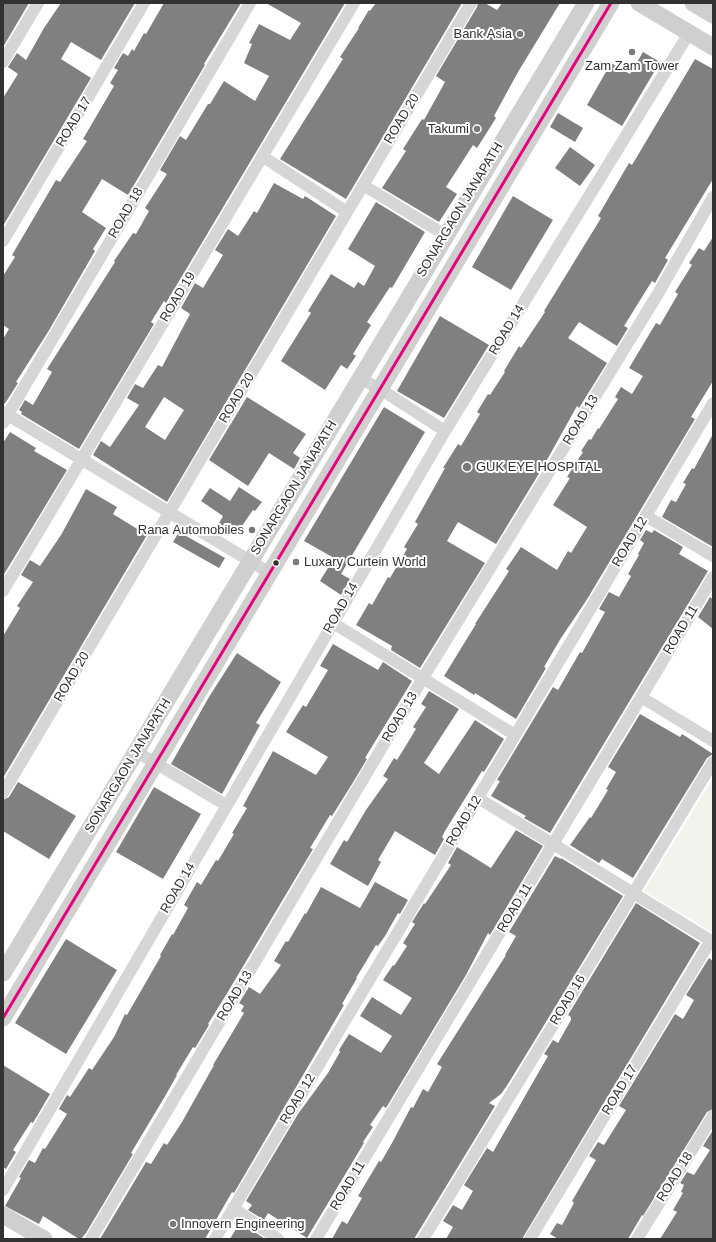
<!DOCTYPE html>
<html>
<head>
<meta charset="utf-8">
<style>
  body { margin:0 }
  #map { position:relative; width:716px; height:1242px; overflow:hidden; background:#fff; font-family:Helvetica,sans-serif }
  canvas { display:block }
  .frame { position:absolute; inset:0; border:4px solid #323232; pointer-events:none }
</style>
</head>
<body>
<div id="map">
<canvas width="716" height="1242"></canvas>
<div class="frame"></div>
</div>
<script>
const context = document.querySelector('canvas').getContext('2d');
context.lineJoin = 'round';
function fill(path, color) {
  context.fillStyle = color;
  context.fill(path, 'evenodd');
}
function strokePath(path, color, width, dash) {
  context.strokeStyle = color;
  context.lineWidth = width;
  context.lineCap = dash ? 'butt' : 'round';
  context.setLineDash(dash || []);
  context.stroke(path);
}
function drawText(font, color, halo, rows, align = 'center') {
  context.font = font + ' Helvetica,sans-serif';
  context.lineWidth = 4;
  context.setLineDash([]);
  context.textBaseline = 'middle';
  context.strokeStyle = halo;
  context.fillStyle = color;
  for (const [text, x, y, turn = 0] of rows) {
    context.save();
    context.translate(x, y);
    context.rotate((+turn || 0) * Math.PI / 180);
    context.textAlign = isNaN(turn) ? turn : align;
    if (halo) context.strokeText(text, 0, 0);
    context.fillText(text, 0, 0);
    context.restore();
  }
}
fill(new Path2D(`
  M713,778V933L644,891Z`), '#f1f4ed');
fill(new Path2D(`
  M3,3H29L3,47Z
  M61,3H135L101,60L71,42L61,59L91,78L3,226V98L18,74L8,67L17,53L26,60L44,28Z
  M164,3H241L204,64L205,65L128,195L102,179L82,212L106,228L93,249L95,251L48,332L16,382L18,383L6,402L3,405V339L9,329L3,325V276L15,257L12,255L56,180L60,182L87,141L83,139L114,86L110,83L118,70L114,68L123,53L128,56L132,49L134,51L144,33L146,34Z
  M266,3H345L166,303L164,301L151,322L154,324L79,449L21,414L22,412L19,410L25,400L33,405L52,372L47,369L115,262L114,261L133,233L136,234L149,211L145,208L167,174L160,170L180,136L186,140L208,104H210L224,81L255,101L269,76L244,63L252,44L249,43L259,24L290,40L301,23Z
  M376,3H462L346,199L280,159L343,59L340,57L359,28H358L369,10L370,11Z
  M478,3H485L497,10L502,3H560L518,72L494,116L496,118L477,148L473,145L446,187L457,194L439,222L382,188L406,151L403,149L422,119L424,120L445,82L436,76L477,7Z
  M643,52L660,62L622,126L587,105L611,63L630,74Z
  M695,59L713,69V179L665,258L668,260L655,283L652,281L624,326L628,328L617,346L579,322L568,338L607,363L579,408L577,406L543,467L496,544L458,522L447,541L485,563L420,668L391,650L392,646L356,625L369,603L372,605L388,577L390,578L407,549L404,547L418,524L415,522L445,468H443L458,444L461,446L480,414L477,412L488,394L490,395L505,372L504,371L519,346L521,348L545,312L544,311L601,218L598,216L629,163L632,165Z
  M558,113L583,128L575,142L550,127Z
  M570,147L595,165L580,186L555,168Z
  M274,183L303,199L305,196L336,216L167,502L93,455L101,441L110,447L139,405L127,398L135,384L143,388L158,365L162,367L190,314L181,308L195,283L203,288L223,255L215,250L228,229L238,236L254,211L257,213ZM164,397L184,410L165,440L145,427Z
  M513,196L553,220L511,290L472,267Z
  M376,202L425,232L392,288L390,287L367,322L371,325L353,354L356,356L347,369L341,365L325,390L281,361L311,313L308,311L331,274L354,288L358,282L364,286L375,266L348,249Z
  M713,237V381L691,417L695,419L586,601L561,638L544,667L546,668L516,719L475,693L474,695L444,676L476,624H475L509,571L506,569L521,547L557,570L568,551L571,553L587,527L553,505L570,478L567,477L583,452L581,451L589,439L591,440L598,428L599,429L618,399L615,397L621,387L632,394L643,376L629,368L656,323L660,325L678,294L675,292L692,265L689,263L699,248L704,251Z
  M440,316L489,345L444,418L397,391Z
  M247,397L306,434L293,453L300,458L294,469L269,453L248,486L209,460Z
  M384,407L425,432L341,574L350,579L341,595L320,581L334,558L304,541Z
  M10,432L36,448L34,451L67,470L3,576V443Z
  M713,434V547L662,517L671,500L676,502L686,484L683,483L692,468L694,469Z
  M239,487L262,502L255,511L253,510L235,536L218,525L223,516L201,501L210,488L230,501Z
  M86,489L117,507L113,514L147,535L3,778V636L20,608L17,606L33,582L21,575L30,560L40,566L61,535Z
  M646,530L652,533L654,530L683,547L679,554L708,571L550,833L524,818L526,816L491,796L500,781L497,780L553,687L558,690L580,652L582,653L605,612L599,609L609,592L619,597L631,576L628,574L639,555L638,554L644,543L640,540Z
  M179,532L225,558L219,568L173,542Z
  M710,597L713,599V629L698,617Z
  M333,644L378,670L383,662L412,681L365,758L367,759L352,784L332,816L330,815L310,848L313,849L226,995L208,1024L209,1025L195,1048L193,1047L176,1075H177L164,1098L131,1153L133,1154L86,1233L81,1239H79L43,1216L39,1224L5,1206L21,1178L19,1177L29,1160L35,1163L43,1148L45,1149L67,1114L59,1109L67,1095L70,1097L89,1068L92,1070L114,1037L125,1014L127,1015L161,956L160,955L172,934L173,935L188,908L184,905L197,882L201,885L216,860L218,861L234,834L232,833L247,808L243,806L273,751L316,775L328,757L286,732L303,705L306,707L328,670L320,666Z
  M237,653L281,682L256,723L260,725L222,794L171,764L209,697Z
  M429,691L459,709L424,763L439,774L475,720L504,739L484,772L482,771L445,831L442,837L444,839L435,855L395,831L378,860L381,862L368,886L330,864L344,840L347,842L366,810L388,779L383,776L394,758L397,760L416,729L413,727L426,707L421,704Z
  M640,714L680,737L682,734L713,754L707,758L633,878L602,859L599,863L570,845L590,817L591,818L608,790L606,789L616,772L608,767Z
  M18,782L76,816L49,859L3,831V800L9,797Z
  M154,787L201,814L163,879L116,852Z
  M516,830L543,846L490,935L488,933L466,975L386,1108L383,1106L370,1125L373,1127L363,1142L364,1143L307,1238L268,1213L264,1220L248,1210L252,1205L246,1201L298,1114L328,1073L340,1052L339,1050L349,1034L381,1053L392,1036L360,1016L372,997L401,1015L412,998L383,980L393,965L394,966L407,946L403,943L415,924L412,922L424,903L425,904L451,865L448,863L457,847L491,868Z
  M555,856L561,859V858L623,896L508,1084L501,1094L489,1103L495,1106L414,1239H332L342,1221L347,1224L362,1198L358,1196L379,1161L381,1162L392,1143L411,1107L413,1108L423,1089L428,1092L442,1067L437,1064L506,955H505L516,936L509,932Z
  M375,882L408,900L400,914L398,913L385,936L378,946L376,945L356,978H357L342,1004L344,1005L323,1041L234,1193L232,1192L205,1239H100L146,1162L151,1164L164,1143L167,1145L182,1122L214,1065H213L244,1013L241,1011L244,1006L239,1003L249,987L260,994L281,965L274,961L286,941L288,942L305,913L306,914L321,887L360,908Z
  M636,903L700,943L522,1239H446L453,1227L443,1221L453,1205L462,1210L473,1191L464,1185L487,1148L493,1152L548,1056L544,1054L553,1040L558,1043L571,1020V1017L568,1015Z
  M66,939L117,970L66,1054L15,1023Z
  M709,958L713,961V1109L707,1112L643,1216L642,1215L628,1239H558L550,1234L557,1223L562,1225L574,1203L572,1201L596,1160L589,1156L598,1142L604,1145L614,1129L626,1110L619,1106L675,1014L683,1019L694,1000L686,995Z
  M3,1065L50,1094L33,1123L31,1122L13,1150L16,1152L6,1169L3,1167Z
  M713,1130V1239H660L677,1212L673,1210L683,1193L681,1192L684,1185L680,1183L687,1172L694,1175L710,1150L703,1146Z
  M240,1222L265,1239H230Z`), '#808080');
strokePath(new Path2D(`
  M3,62L38,3
  M262,156L347,212
  M363,185L445,235
  M3,241L144,3
  M360,378L380,389L445,431
  M3,412L270,573
  M3,423L250,3
  M646,516L713,556
  M3,591L354,3
  M333,623L515,735
  M641,697L713,741
  M137,752L226,805
  M3,793L471,3
  M478,798L713,942
  M3,1190L445,431L689,33
  M233,1208L278,1239
  M91,1239L423,678L659,292L713,197
  M215,1239L713,403
  M316,1239L713,577
  M423,1239L713,762
  M530,1239L711,940
  M637,1239L713,1116`), '#d6d6d6', 12);
strokePath(new Path2D(`
  M639,3L713,47
  M693,3L713,15
  M3,973C198,650 390,325 586,3
  M3,1018L380,389L611,3
  M3,1215L44,1239`), '#cfcfcf', 17);
strokePath(new Path2D(`
  M3,1018L380,389L611,3`), '#e5007d', 3);
for (const [x, y, r, color] of [
  [520,34,4,"#7a7a7a"],
  [632,52,4,"#7a7a7a"],
  [477,129,4,"#7a7a7a"],
  [467,467,5,"#7a7a7a"],
  [252,530,4,"#7a7a7a"],
  [296,562,4,"#7a7a7a"],
  [276,563,3.5,"#323232"],
  [173,1224,4,"#7a7a7a"]
]) {
  const dot = new Path2D();
  dot.arc(x, y, r, 0, 2 * Math.PI);
  context.fillStyle = color;
  context.fill(dot);
  strokePath(dot, '#fff', 1.5);
}
drawText('13px', '#323232', '#fff', [
  ["Bank Asia",512,34],
  ["Zam Zam Tower",632,66,"center"],
  ["Takumi",469,129],
  ["GUK EYE HOSPITAL",476,467,"left"],
  ["Rana Automobiles",244,530],
  ["Luxary Curtein World",304,562,"left"],
  ["Innovern Engineering",181,1224,"left"]
], 'right');
drawText('13px', '#323232', '#fff', [
  ["ROAD 20",402,119,-59],
  ["ROAD 17",74,122,-59],
  ["SONARGAON JANAPATH",460,210,-59],
  ["ROAD 18",126,213,-60],
  ["ROAD 19",178,297,-59],
  ["ROAD 14",507,330,-59],
  ["ROAD 20",237,398,-59],
  ["ROAD 13",581,420,-59],
  ["SONARGAON JANAPATH",294,488,-59],
  ["ROAD 12",630,542,-59],
  ["ROAD 14",341,608,-60],
  ["ROAD 11",681,630,-59],
  ["ROAD 20",72,677,-59],
  ["ROAD 13",400,717,-59],
  ["SONARGAON JANAPATH",128,766,-59],
  ["ROAD 12",464,821,-59],
  ["ROAD 14",178,888,-60],
  ["ROAD 11",515,908,-59],
  ["ROAD 13",235,996,-59],
  ["ROAD 16",568,1000,-59],
  ["ROAD 17",620,1090,-59],
  ["ROAD 12",298,1099,-59],
  ["ROAD 18",675,1177,-58],
  ["ROAD 11",348,1186,-59]
]);
</script>
</body>
</html>
